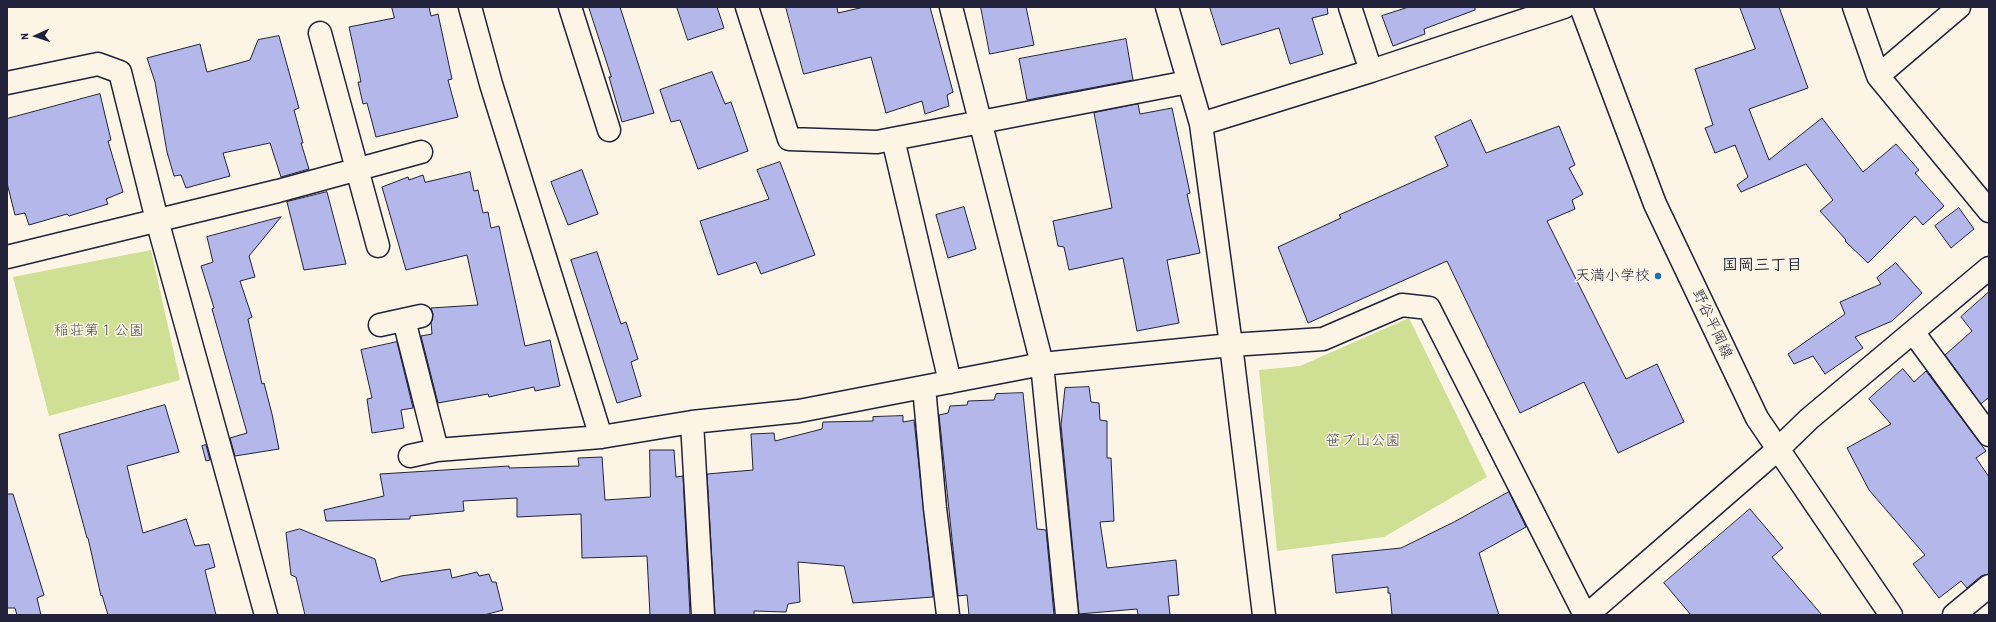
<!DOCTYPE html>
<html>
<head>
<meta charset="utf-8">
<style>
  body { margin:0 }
  #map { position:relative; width:1996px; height:622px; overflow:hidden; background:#fcf5e5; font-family:"Patrick Hand",sans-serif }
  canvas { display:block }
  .frame { position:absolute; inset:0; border:8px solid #22223b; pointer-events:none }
  .north { position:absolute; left:16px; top:16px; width:40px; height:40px; -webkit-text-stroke:3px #fcf5e5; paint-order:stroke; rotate:267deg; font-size:11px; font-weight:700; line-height:16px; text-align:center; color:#22223b }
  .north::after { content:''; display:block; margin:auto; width:14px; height:18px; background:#22223b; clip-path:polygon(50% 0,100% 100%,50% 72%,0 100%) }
</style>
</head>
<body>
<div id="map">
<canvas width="1996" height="622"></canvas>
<div class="frame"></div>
<div class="north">N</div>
</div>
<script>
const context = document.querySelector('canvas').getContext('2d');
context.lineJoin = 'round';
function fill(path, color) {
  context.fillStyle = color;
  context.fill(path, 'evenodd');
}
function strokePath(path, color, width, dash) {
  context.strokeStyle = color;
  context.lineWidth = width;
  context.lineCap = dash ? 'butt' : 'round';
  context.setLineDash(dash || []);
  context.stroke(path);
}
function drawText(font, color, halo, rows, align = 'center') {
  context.font = font + ' "Patrick Hand","Klee One",sans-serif';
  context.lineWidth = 3;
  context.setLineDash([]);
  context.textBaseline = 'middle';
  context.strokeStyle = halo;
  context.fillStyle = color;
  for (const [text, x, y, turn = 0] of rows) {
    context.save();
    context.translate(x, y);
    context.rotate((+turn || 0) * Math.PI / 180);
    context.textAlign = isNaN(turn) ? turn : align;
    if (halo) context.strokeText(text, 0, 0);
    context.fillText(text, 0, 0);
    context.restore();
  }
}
fill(new Path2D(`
  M151,250L180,380L49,416L13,277Z
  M1409,318L1487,477L1384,537L1277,551L1259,370L1300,366Z`), '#cfe094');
const building = new Path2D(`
  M392,7H429L431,16L438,14L452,79L448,80L458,117L376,137L367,103L363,104L358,82H361L349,27L394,18Z
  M589,7H620L654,113L622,122L609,77H611Z
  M677,7H717L724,28L688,40Z
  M786,7H837L838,13L864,7H930L953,92L947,95L949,106L925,114L922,101L886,113L871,57L804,74Z
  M981,7H1026L1034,45L990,54Z
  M1210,7H1327L1328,14L1312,18L1323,54L1290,64L1279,28L1222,45Z
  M1409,7H1475V10L1424,29L1425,34L1393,46L1382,16Z
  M1740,7H1779L1808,88L1749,109L1769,160L1822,118L1863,172L1896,144L1919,170L1915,173L1944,206L1923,225L1915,216L1868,263L1845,241L1846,240L1820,211L1833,200L1806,164L1741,192L1737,185L1748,177L1735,145L1715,153L1705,128L1713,125L1695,69L1755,49Z
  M279,36L299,108L294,110L303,143H301L309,169L281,177L270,143L223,153L230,176L186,188L181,175L174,176L167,152L155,82L147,58L200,44L207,72L250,60L258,40Z
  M1126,39L1133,80L1027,100L1019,59Z
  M712,72L725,104L731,102L748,151L698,169L680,120L671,122L660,90Z
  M100,94L111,140L108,141L123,192L106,199L108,204L69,216L67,214L29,225L25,213L15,215L7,183V119Z
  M1138,104L1140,114L1172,108L1190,193L1187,194L1200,253L1167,260L1179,323L1137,331L1123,258L1069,270L1064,247L1058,246L1053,221L1112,208L1094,113Z
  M1471,120L1486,153L1559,126L1575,165L1569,168L1583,194L1572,200L1575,209L1547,221L1626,379L1657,364L1684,422L1618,453L1584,382L1520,413L1447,261L1308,323L1278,247L1341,218L1339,215L1448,166L1435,137Z
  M780,162L815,255L761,274L756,262L718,275L700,221L769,199L757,170Z
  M582,170L598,214L568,225L551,182Z
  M470,172L474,191L478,190L483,213L488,212L491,228L499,226L525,346L550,340L560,386L535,391L534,387L489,397L488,394L438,403L421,336L432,334L431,322L433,314L431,308L478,305L467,255L406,270L382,187L408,177L409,180L423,175L425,182Z
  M327,192L346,264L304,270L287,202Z
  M964,207L976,249L948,258L936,215Z
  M1959,208L1974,229L1951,248L1935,226Z
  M281,217L249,256L255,277L240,281L252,317L248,319L262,384L264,383L272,414L279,449L235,456L230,438L247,433L212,309L214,308L201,266L213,262L207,237Z
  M597,252L621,324L626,322L638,359L631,362L641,396L617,403L571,260Z
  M1896,263L1922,293L1892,321L1855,337L1863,348L1825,374L1813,356L1794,364L1788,354L1845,314L1840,302L1881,284L1877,278Z
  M1989,292V397L1981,404L1945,355L1972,331L1961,317Z
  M397,342L413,408L401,410L404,428L372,433L367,399L372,398L361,350Z
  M1903,369L1914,382L1926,371L1986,451L1976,458L1989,477V574L1981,576L1967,588L1961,581L1939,598L1913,564L1925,555L1869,490L1847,448L1891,424L1869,399Z
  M1089,387L1091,402L1099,403L1100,420L1107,421V458H1111L1114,521L1100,522L1107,568L1176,560L1179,595L1168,596L1170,615H1138L1137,609L1079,614L1061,425L1065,388Z
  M1023,393L1037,529L1046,530L1054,615H969L967,595L958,596L939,415L948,413L950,406L967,405L968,401L994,400L996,394Z
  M165,405L179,452L127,466L143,533L186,519L195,546L209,544L215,567L205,570L216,615H108L102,595L101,596L88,538H87L59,435Z
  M903,416V422L914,420L933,597L853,603L844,566L798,562L800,602L788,604L786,612L754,611V615H715L707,474L753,470L751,434L774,433L775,441L822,429L823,422L873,421V417Z
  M206,445L210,460L206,461L202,446Z
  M650,450H674L676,477L683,476L690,615H650L647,556L582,558L581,514L517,517V498L463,501L464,511L410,516V519L326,521L324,510L384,496L380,474L509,466V468L579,466L578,458L602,457L605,500L650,497Z
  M1509,492L1526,527L1479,553L1499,615H1392L1390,593H1388V587L1336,593L1332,555L1401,548L1454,522Z
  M7,494H13L44,595L37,598L41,615H17L15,608H7Z
  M1750,509L1783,548L1772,557L1822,615H1691L1664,583Z
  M300,529L375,559L381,582L401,576L450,569L452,578L477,572L479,576L489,574L492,582H496L503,610L484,615H305L296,577L291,575L286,533Z`);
fill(building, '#b3b7e9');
strokePath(building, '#22223b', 1);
const minor = new Path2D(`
  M470,7L491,84L601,437
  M570,7L609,130
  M747,7L789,139L877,142L1188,82
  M951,7L1042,364L1067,615
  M1167,7L1201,124L1231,345L1264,615
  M1854,7L1878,76L1989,211
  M320,33L378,246
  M1371,71L1564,7
  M1878,76L1959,7
  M7,83L98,64L120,72L157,220L266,615
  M1201,124L1371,71L1350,7
  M893,139L950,382
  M7,257L278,191L421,152
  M404,320L437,450L601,437L692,422
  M380,325L421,316
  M1913,332L1989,435
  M924,387L935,508L948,615
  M410,456L437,450
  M703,615L692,422L799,411L1042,364L1231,345L1323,339L1402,305L1429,308L1585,615
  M1587,615L1777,450L1809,419L1989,268
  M1954,615L1989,586`);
const major = new Path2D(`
  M1581,7L1655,204L1757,418L1891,615`);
strokePath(minor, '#22223b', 25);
strokePath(major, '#22223b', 25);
strokePath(minor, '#fcf5e5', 22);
strokePath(major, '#fcf5e5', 22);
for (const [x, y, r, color] of [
  [1658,276,4,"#1f6fb2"]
]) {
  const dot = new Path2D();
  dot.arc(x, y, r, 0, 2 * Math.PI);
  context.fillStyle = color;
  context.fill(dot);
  strokePath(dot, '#fcf5e5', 1.5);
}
drawText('15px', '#22223b', '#fcf5e5', [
  ["天満小学校",1650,276]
], 'right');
drawText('15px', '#22223b', '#fcf5e5', [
  ["野谷平岡線",1712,324,65]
]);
drawText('15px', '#4d5251', '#fcf5e5', [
  ["稲荘第１公園",99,331],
  ["笹ブ山公園",1363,441]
]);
drawText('bold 16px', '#22223b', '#fcf5e5', [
  ["国岡三丁目",1762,266]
]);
</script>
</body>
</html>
